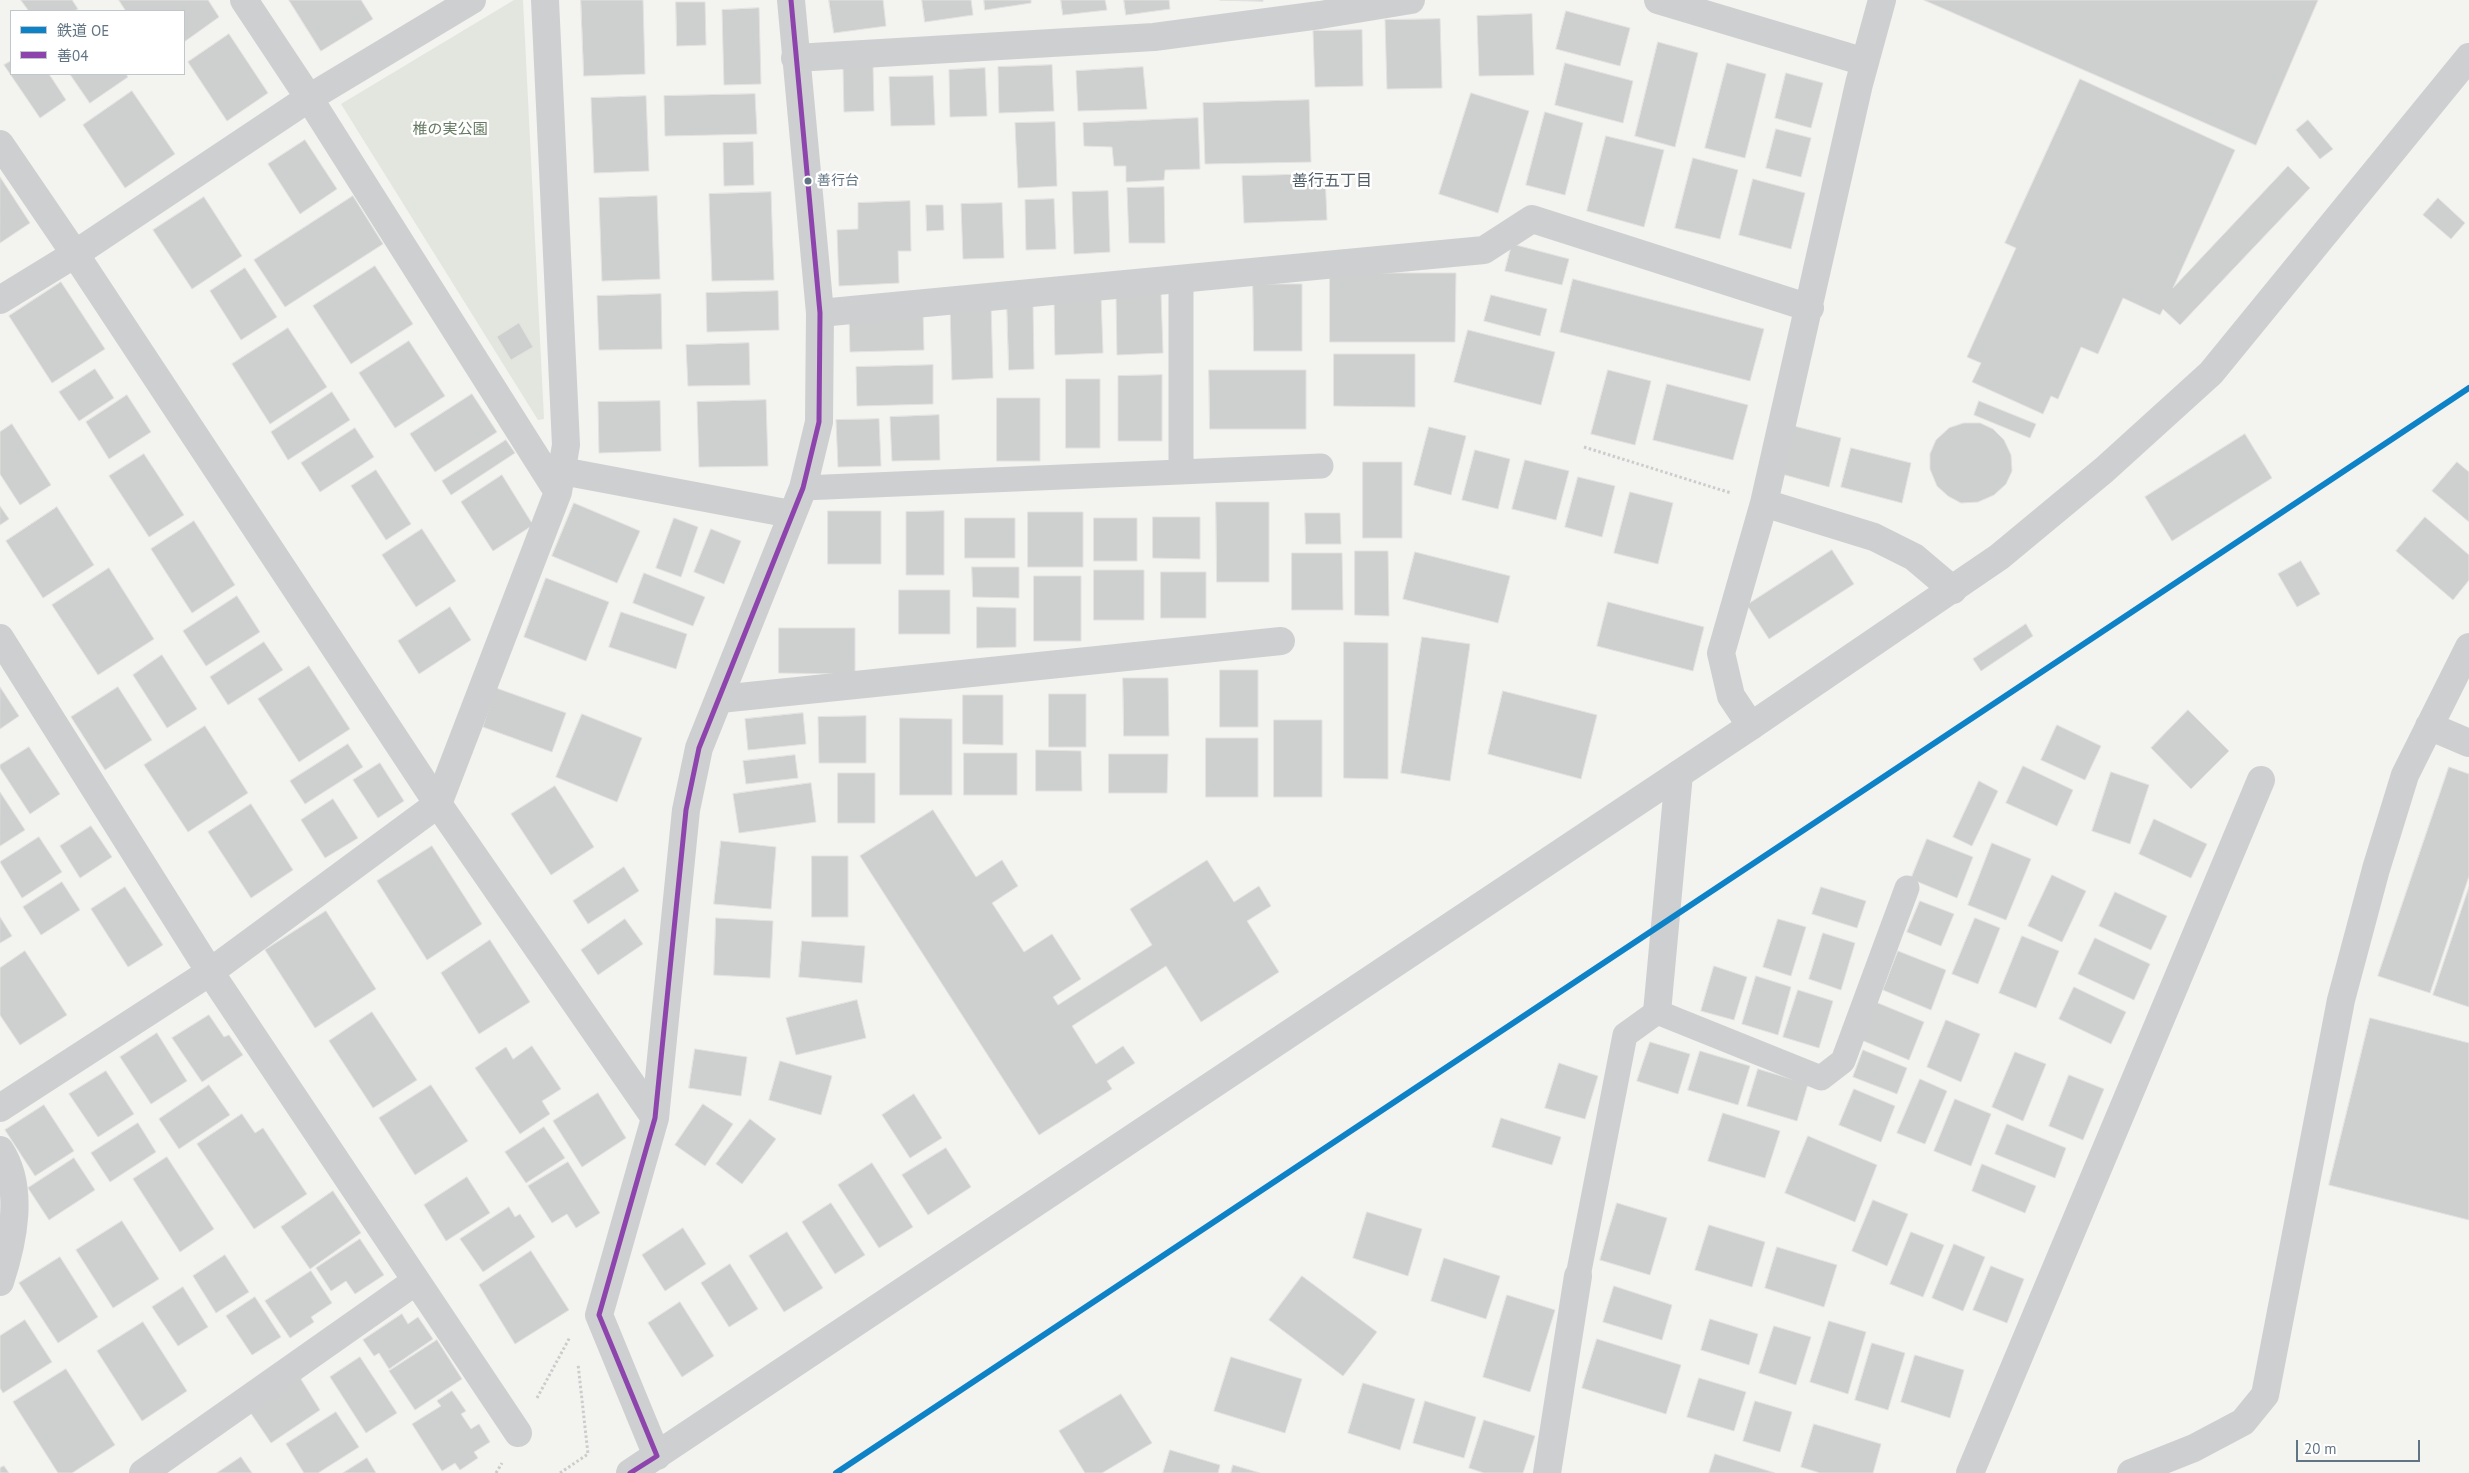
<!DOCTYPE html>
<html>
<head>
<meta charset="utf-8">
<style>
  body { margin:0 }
  #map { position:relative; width:2469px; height:1473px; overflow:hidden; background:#f3f3f0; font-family:"PT Sans","Noto Sans JP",sans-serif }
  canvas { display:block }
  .legend { position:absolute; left:10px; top:10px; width:175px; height:65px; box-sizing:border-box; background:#fff; border:1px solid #bfc7cd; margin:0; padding:6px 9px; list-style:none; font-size:15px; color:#607483 }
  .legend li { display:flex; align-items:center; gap:10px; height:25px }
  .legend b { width:25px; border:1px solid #bfc7cd }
  .scale { position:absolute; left:2296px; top:1440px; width:124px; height:22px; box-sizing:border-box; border:2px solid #607483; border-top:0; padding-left:6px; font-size:15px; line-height:18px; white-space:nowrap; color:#607483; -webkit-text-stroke:4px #fff; paint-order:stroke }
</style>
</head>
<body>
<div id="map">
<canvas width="2469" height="1473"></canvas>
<ul class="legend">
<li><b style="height:6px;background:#0d82c7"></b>鉄道 OE</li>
<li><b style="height:6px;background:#8e44ad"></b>善04</li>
</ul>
<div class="scale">20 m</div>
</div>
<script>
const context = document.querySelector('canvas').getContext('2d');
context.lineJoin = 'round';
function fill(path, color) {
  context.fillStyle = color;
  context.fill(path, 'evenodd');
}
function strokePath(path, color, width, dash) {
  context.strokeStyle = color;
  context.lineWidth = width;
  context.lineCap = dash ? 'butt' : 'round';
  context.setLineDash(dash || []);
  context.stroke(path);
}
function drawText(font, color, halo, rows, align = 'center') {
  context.font = font + ' "PT Sans","Noto Sans JP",sans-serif';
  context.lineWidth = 5;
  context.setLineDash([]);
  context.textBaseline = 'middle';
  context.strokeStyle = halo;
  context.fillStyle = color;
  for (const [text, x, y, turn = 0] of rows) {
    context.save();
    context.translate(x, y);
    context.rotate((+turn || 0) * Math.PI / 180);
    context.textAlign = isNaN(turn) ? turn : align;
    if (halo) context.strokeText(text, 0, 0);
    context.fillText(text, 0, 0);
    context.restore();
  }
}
fill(new Path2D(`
  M514,0H523L544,419L538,420L341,104Z`), '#e2e6de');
const building = new Path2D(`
  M21,0H72L78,9L74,11H29Z
  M119,0H208L219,17L184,42V11H126Z
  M289,0H361L373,19L321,51Z
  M581,0H643L645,74L584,76Z
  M829,0H883L886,26L834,33Z
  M922,0H971L973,15L925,22Z
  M984,0H1031V3L985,10Z
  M1061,0H1105L1107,10L1063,15Z
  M1124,0H1169L1170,9L1126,15Z
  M1220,0H1263V1Z
  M1924,0H2318L2256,145Z
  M676,2H705L706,45L677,46Z
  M759,8L761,84L724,85L722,10Z
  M1566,11L1630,28L1620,66L1556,49Z
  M1532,14L1534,75L1479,76L1477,16Z
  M1440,19L1442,88L1387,89L1385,20Z
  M1362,30L1363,86L1315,87L1313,31Z
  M229,34L268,93L227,121L188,62Z
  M1658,42L1698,53L1675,147L1635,136Z
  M11,61V74H49L66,100L40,118L4,65Z
  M1565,63L1633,81L1623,123L1555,105Z
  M1727,63L1766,74L1745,158L1705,148Z
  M1052,65L1054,111L999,113L998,67Z
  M873,66L874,111L844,112L843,67Z
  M1143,67L1147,109L1078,111L1076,71Z
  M985,68L987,116L950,117L949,70Z
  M1786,73L1823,83L1811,128L1775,118Z
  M70,74H126L128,77L90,103Z
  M933,76L935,125L891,126L889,77Z
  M2080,79L2235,150L2173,288L2288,166L2310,188L2180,325L2163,309L2160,315L2123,298L2098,354L2081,347L2058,399L2051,396L2043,414L1972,382L1981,363L1967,357L2016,248L2005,243Z
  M132,91L175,154L125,188L83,125Z
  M1471,93L1529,111L1498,213L1439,194Z
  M755,94L757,134L665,136L664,96Z
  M646,96L649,171L594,173L591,98Z
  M1309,100L1311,162L1205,164L1203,103Z
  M1545,112L1583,123L1565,195L1526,185Z
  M1198,118L1200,169L1165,170L1164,180L1126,182V166H1114L1112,147L1084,146L1083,123Z
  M2308,120L2333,149L2320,159L2296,130Z
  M1055,122L1057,186L1018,188L1015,123Z
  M1776,129L1811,138L1801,177L1766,168Z
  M1606,136L1664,150L1644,227L1587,211Z
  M305,140L337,189L300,214L268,164Z
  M753,142L754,185L724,186L723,143Z
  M1693,158L1738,170L1720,239L1675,228Z
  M1325,174L1327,220L1244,223L1242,176Z
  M0,177L30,223L0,243Z
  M1753,179L1805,193L1791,249L1739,235Z
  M1164,187L1165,243H1129L1127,188Z
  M1108,191L1110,252L1074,254L1072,192Z
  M771,192L774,280L712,281L709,194Z
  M353,196L383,244L285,307L254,260Z
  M657,196L660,279L602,281L599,198Z
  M204,197L242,256L192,289L153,230Z
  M2438,198L2465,223L2451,239L2423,215Z
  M1054,199L1056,249L1026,250L1025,200Z
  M910,201L911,251H898L899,283L839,286L837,230L858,229V203Z
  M1002,203L1004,258L963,259L961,204Z
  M926,205H943L944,230L927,231Z
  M1512,244L1569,259L1562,285L1505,271Z
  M375,266L413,324L351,364L313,306Z
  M245,268L277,317L241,340L210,291Z
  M1330,273H1456L1455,342H1330Z
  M1573,279L1764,329L1750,381L1560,332Z
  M61,282L105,349L52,383L9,316Z
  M1253,284H1302V351H1254Z
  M778,291L779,330L707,332L706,293Z
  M661,294L662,349L599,350L597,296Z
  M1161,294L1163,353L1117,355L1116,296Z
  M1491,295L1547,309L1540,336L1484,321Z
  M1101,296L1103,353L1055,355L1054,298Z
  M991,304L993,378L952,380L950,305Z
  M1007,306H1033L1034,369L1009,370Z
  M923,312L924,350L850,352L849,315Z
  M519,323L533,347L511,360L497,337Z
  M288,328L327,387L270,424L232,364Z
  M1468,330L1555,352L1541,405L1454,382Z
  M409,341L445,396L395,428L359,373Z
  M749,343L750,385L688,386L686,345Z
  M1334,354H1415V407L1334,406Z
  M933,365V404L857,406L856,367Z
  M95,369L114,398L79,421L59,392Z
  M1209,370H1306V429H1210Z
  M1608,370L1651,381L1635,445L1591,434Z
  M1162,375V441H1118V376Z
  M1066,379H1100V448H1066Z
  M1667,384L1748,405L1733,460L1653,440Z
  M332,392L350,420L288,460L271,432Z
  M472,394L497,432L435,472L410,434Z
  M127,395L151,432L109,459L86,422Z
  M997,398H1040V461H997Z
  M766,400L768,466L699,467L697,402Z
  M660,401L661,451L599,453L598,402Z
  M1979,401L2036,424L2030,438L1974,415Z
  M939,415L940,460L892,461L890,417Z
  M879,419L881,466L838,467L836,420Z
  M1964,423H1980L1993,429L2004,440L2011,455L2012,471L2006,484L1994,495L1978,502L1961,503L1948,496L1937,486L1930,469V454L1936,440L1949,428Z
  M12,424L51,485L20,505L0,474V432Z
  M1790,425L1841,438L1829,487L1778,473Z
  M1429,427L1466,436L1451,495L1414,485Z
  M355,428L374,457L320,492L301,463Z
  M2245,434L2272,478L2172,541L2145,497Z
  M506,440L515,453L451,495L442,481Z
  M1851,448L1911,463L1902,503L1841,487Z
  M1475,450L1510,459L1498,509L1462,500Z
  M144,454L184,515L149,537L109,476Z
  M1525,460L1569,471L1556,520L1512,509Z
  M1363,462H1402V538H1363Z
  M2457,462L2469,472V522L2432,491Z
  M376,470L411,524L386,540L351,486Z
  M502,475L533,525L493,551L461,502Z
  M1578,477L1615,486L1602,537L1565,527Z
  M1630,492L1673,503L1658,564L1614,553Z
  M1216,502H1269V582H1217Z
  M574,503L640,531L617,583L552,556Z
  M0,506L9,519L0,525Z
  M57,507L94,565L43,598L6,541Z
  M828,511H881V564H828Z
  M944,511V575H906V512Z
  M1028,512H1083V567H1028Z
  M1305,513H1340L1341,544H1306Z
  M1153,517H1200V559L1153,558Z
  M2425,517L2469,555V580L2453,600L2396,551Z
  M674,518L698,527L681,577L656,568Z
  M965,518H1015V558H965Z
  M1094,518H1137V561H1094Z
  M194,521L235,585L192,613L151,549Z
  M422,529L456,581L416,607L382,555Z
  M711,529L741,541L724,584L694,572Z
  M1832,550L1854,584L1769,639L1747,605Z
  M1355,551H1388L1389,616L1355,615Z
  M1415,552L1510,576L1498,623L1403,599Z
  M1292,553H1342L1343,610H1292Z
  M2301,561L2320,594L2297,607L2278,574Z
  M972,567H1019V598L973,597Z
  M109,568L154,639L98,675L52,605Z
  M1094,570H1144V620H1094Z
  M1161,572H1206V618H1161Z
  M644,573L705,597L693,626L633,603Z
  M1034,576H1081V641H1034Z
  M546,578L609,602L586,661L524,637Z
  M899,590H950V634H899Z
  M237,596L260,632L206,666L183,631Z
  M1608,602L1704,627L1693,671L1597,646Z
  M450,607L471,640L419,674L398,641Z
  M977,607L1016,608V647L977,648Z
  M621,612L687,634L676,669L609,647Z
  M2026,624L2033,636L1981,671L1973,659Z
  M779,628H855V674L779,673Z
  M1422,637L1470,644L1450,781L1401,773Z
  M264,642L283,670L228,705L210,677Z
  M1344,642L1388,643V779L1344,778Z
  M162,655L197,709L167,728L133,675Z
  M309,666L350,729L299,762L258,699Z
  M1220,670H1258V727H1220Z
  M1123,678H1168L1169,736H1124Z
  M0,687L19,716L0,729Z
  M118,687L152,740L105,770L71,717Z
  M496,688L566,713L552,752L483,727Z
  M1503,691L1597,715L1581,779L1488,754Z
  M1049,694H1086V747H1049Z
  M963,695H1003V745L963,744Z
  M2188,710L2229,751L2191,789L2151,748Z
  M803,713L806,744L748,750L745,719Z
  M582,714L642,738L617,802L556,777Z
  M866,716V763H819L818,717Z
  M900,718L952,719V795H900Z
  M1274,720H1322V797H1274Z
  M2057,725L2101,746L2085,780L2041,760Z
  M205,726L248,793L188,832L144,765Z
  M1206,738H1258V797H1206Z
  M348,744L363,767L305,804L290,781Z
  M29,747L60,794L30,814L0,768V765Z
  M1036,750L1081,751L1082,791H1036Z
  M964,753H1017V795H964Z
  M1109,754H1168L1167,793H1109Z
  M795,755L798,778L746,784L743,761Z
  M380,763L404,801L378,818L353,780Z
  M2023,766L2073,790L2057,826L2006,803Z
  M2449,767L2469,774V876L2430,993L2378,976Z
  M2111,772L2149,785L2130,844L2092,831Z
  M838,773H875V823H838Z
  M1979,781L1998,791L1972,846L1953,837Z
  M811,783L816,822L739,833L733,794Z
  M555,786L594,847L551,875L511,814Z
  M0,792L25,830L0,846Z
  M333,799L358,838L325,858L301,820Z
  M251,804L293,870L251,898L208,832Z
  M933,810L976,877L1002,860L1018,886L992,903L1024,952L1052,934L1081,979L1053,997L1058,1005L1152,945L1130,909L1207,860L1234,902L1259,886L1271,906L1247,921L1279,972L1201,1022L1166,966L1072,1026L1096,1064L1123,1046L1135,1063L1107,1081L1112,1089L1039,1135L860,856Z
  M2154,819L2207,844L2191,878L2139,854Z
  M91,826L112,857L80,878L60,846Z
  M39,837L62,872L22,898L0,862Z
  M1927,839L1973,857L1957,898L1911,879Z
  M721,841L776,847L771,909L714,904Z
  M1992,843L2031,859L2006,920L1968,905Z
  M432,846L482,924L427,960L377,881Z
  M812,856H848V917H812Z
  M624,867L639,891L588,924L573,901Z
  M2052,875L2086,891L2062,942L2028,926Z
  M62,882L80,910L41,935L23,907Z
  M125,887L163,945L128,967L91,909Z
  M1821,887L1866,901L1857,928L1812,914Z
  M2469,887V1007L2433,995Z
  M2115,892L2167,916L2151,950L2099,926Z
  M1920,901L1954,914L1941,946L1907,932Z
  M326,911L376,989L315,1028L265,950Z
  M0,917L12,936L0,943Z
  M716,918L773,921L770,978L714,975Z
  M1975,918L2000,928L1978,984L1952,974Z
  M625,919L643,944L598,975L581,950Z
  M1778,919L1806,927L1791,976L1763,967Z
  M1823,933L1855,943L1841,990L1809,979Z
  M2022,936L2059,951L2036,1008L1999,993Z
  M2095,938L2150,964L2134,1000L2078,974Z
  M490,940L530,1002L479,1034L441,973Z
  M802,941L865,946L862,983L799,977Z
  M25,951L67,1015L20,1045L0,1015V968Z
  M1898,951L1946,970L1931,1010L1883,990Z
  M1714,966L1747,977L1734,1020L1701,1011Z
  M1756,976L1791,987L1778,1035L1742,1024Z
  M2074,987L2126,1012L2111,1044L2059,1019Z
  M1798,990L1833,1001L1819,1048L1783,1037Z
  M857,1000L866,1038L796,1055L786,1018Z
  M1873,1001L1924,1022L1909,1060L1859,1039Z
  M372,1012L417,1080L373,1108L329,1041Z
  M209,1015L224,1037L229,1035L243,1055L202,1082L172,1038Z
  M2370,1018L2469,1043V1220L2329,1185Z
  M1946,1020L1980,1034L1961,1082L1927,1067Z
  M157,1033L187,1081L151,1104L120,1057Z
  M1650,1042L1690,1054L1678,1094L1637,1081Z
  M532,1046L561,1089L542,1101L550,1114L520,1134L475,1068L506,1047L513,1059Z
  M695,1049L747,1057L741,1096L689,1088Z
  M1863,1050L1907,1068L1897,1094L1853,1077Z
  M1700,1051L1750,1066L1738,1105L1688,1090Z
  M2015,1052L2046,1064L2023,1121L1992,1107Z
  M780,1061L832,1076L821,1115L769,1100Z
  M1559,1063L1598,1076L1585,1119L1545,1108Z
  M1758,1069L1808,1084L1797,1121L1747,1106Z
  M106,1071L134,1114L98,1137L69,1094Z
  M2069,1075L2104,1089L2083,1140L2049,1126Z
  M1920,1079L1947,1091L1925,1144L1897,1133Z
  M209,1085L230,1115L179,1149L159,1119Z
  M431,1085L468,1141L415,1175L379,1118Z
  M1854,1089L1895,1106L1881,1142L1839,1125Z
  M598,1093L626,1138L582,1167L553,1121Z
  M914,1094L942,1138L910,1158L882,1115Z
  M1955,1099L1991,1114L1971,1166L1934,1151Z
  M703,1104L733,1124L705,1166L675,1145Z
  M44,1105L74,1151L35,1176L5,1130Z
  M1723,1113L1780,1131L1765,1178L1708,1161Z
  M242,1114L255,1133L263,1128L307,1194L254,1229L197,1144Z
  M1501,1118L1561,1137L1552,1165L1492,1147Z
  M750,1119L776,1139L742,1184L716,1164Z
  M138,1123L156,1152L110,1182L91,1153Z
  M2007,1124L2066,1148L2055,1178L1995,1154Z
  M544,1127L565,1158L526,1183L505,1152Z
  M1808,1136L1877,1165L1855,1222L1785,1193Z
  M946,1148L971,1187L928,1215L902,1175Z
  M167,1157L214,1229L180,1252L133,1179Z
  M74,1158L95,1190L49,1220L28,1188Z
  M568,1162L600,1213L576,1228L567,1214L552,1223L528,1186Z
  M872,1163L913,1227L879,1248L838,1185Z
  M1982,1164L2036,1186L2025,1213L1972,1191Z
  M467,1177L490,1213L446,1241L424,1205Z
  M333,1191L361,1233L310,1269L281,1227Z
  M1873,1200L1908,1214L1887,1266L1852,1251Z
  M831,1203L865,1255L835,1274L802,1222Z
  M1617,1203L1667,1218L1650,1275L1600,1260Z
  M509,1207L515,1217L520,1214L535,1237L483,1272L460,1239Z
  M1367,1212L1422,1229L1408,1276L1353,1258Z
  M122,1221L159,1279L113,1308L76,1250Z
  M1709,1225L1765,1242L1752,1287L1695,1270Z
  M683,1228L706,1264L665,1291L642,1255Z
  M787,1232L823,1288L784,1312L749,1256Z
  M1911,1232L1944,1245L1923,1297L1890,1284Z
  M360,1239L384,1275L355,1294L346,1281L331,1291L316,1268Z
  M1954,1244L1985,1257L1963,1311L1932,1298Z
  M1777,1247L1837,1265L1824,1307L1765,1288Z
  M531,1251L569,1310L515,1344L479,1285Z
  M225,1255L249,1292L216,1313L193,1276Z
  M60,1257L98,1317L58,1343L19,1283Z
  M1444,1258L1500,1276L1486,1319L1431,1301Z
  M730,1264L758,1309L729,1327L701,1283Z
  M1991,1266L2024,1279L2007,1323L1973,1310Z
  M311,1271L332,1303L311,1317L314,1322L290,1338L265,1301Z
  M1302,1276L1377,1332L1343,1376L1269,1320Z
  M1614,1286L1672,1305L1662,1340L1603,1322Z
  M183,1287L208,1327L178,1346L152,1307Z
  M1507,1295L1555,1310L1530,1392L1483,1377Z
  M255,1297L281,1337L252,1355L226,1316Z
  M680,1302L714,1356L682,1377L648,1323Z
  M402,1314L408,1324L418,1317L433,1339L389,1369L379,1353L374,1356L363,1340Z
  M1710,1319L1758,1334L1749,1365L1701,1350Z
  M25,1320L52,1362L3,1393L0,1388V1336Z
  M1829,1321L1866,1332L1848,1394L1810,1382Z
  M143,1322L187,1391L142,1421L97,1351Z
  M1774,1326L1811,1337L1796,1385L1759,1373Z
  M1597,1339L1681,1365L1666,1414L1582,1388Z
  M437,1340L462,1379L415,1410L389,1371Z
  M1872,1343L1905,1353L1888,1410L1855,1400Z
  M1915,1355L1964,1370L1950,1418L1901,1402Z
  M360,1357L397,1413L366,1433L330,1377Z
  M1231,1357L1302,1379L1285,1433L1214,1411Z
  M66,1369L115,1445L72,1473H58L13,1402Z
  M299,1376L320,1410L271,1443L248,1409Z
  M1699,1378L1746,1392L1734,1431L1687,1417Z
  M1363,1383L1415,1399L1400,1450L1348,1433Z
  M452,1391L466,1411L461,1414L471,1429L479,1424L490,1442L474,1452L478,1458L460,1470L455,1463L442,1471L412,1424L441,1406L437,1401Z
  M1121,1394L1152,1443L1102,1473H1085L1059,1431Z
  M1425,1401L1476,1417L1464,1458L1413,1443Z
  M1755,1401L1792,1412L1780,1452L1743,1441Z
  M336,1412L359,1447L318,1473H304L286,1444Z
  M1484,1420L1535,1436L1523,1473H1484L1469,1468Z
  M1814,1424L1881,1444L1873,1473H1820L1801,1467Z
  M1170,1450L1220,1465L1218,1473H1163Z
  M1715,1454L1775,1473H1709Z
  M241,1457L252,1473H217Z
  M367,1458L376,1473H343Z
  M1233,1465L1260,1473H1231Z
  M4,1466L9,1473H0V1468Z`);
fill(building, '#cecfcf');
strokePath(building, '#e2e2e0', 1);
strokePath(new Path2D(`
  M1584,447L1731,493
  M537,1398L570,1337
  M496,1473L502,1463
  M560,1473L588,1454L578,1364`), '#ccc', 3, [2.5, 2.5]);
strokePath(new Path2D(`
  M1181,280V471
  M803,488L1321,466
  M1578,1276L1625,1035L1657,1012L1821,1078L1843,1061L1907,888`), '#cecfd0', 25);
strokePath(new Path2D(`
  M1657,1012L1679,774`), '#cecfd0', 28);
strokePath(new Path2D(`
  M244,0L309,98L558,492
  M1658,0L1865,62
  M795,58L1154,37L1320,15L1411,0
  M0,300L75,254L309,98L472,0
  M820,313L1484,250L1532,219L1810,308
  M562,471L791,514
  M1764,503L1874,537L1914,557L1953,590
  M0,638L210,972L518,1433
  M720,699L1281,641
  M1751,726L1731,696L1721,653L1764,503L1859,84L1882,0
  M2429,726L2469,743
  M0,1108L210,972L438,804L558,492L566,445L545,0
  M0,1150C25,1188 13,1242 0,1282
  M143,1473L416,1281
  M1547,1473L1578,1276
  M1970,1473L2261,780
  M2131,1473L2194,1448L2243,1422L2265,1395L2341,1000L2376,869L2405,775L2469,647`), '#cecfd0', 28);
strokePath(new Path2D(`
  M0,144L75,254L438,804L655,1118
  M657,1456L599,1315L655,1118L686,810L699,748L803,488L819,422L820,313L791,0
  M630,1473L1751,726L1999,557L2104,470L2211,373L2469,57`), '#cecfd0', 28);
strokePath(new Path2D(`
  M630,1473L657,1456L599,1315L655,1118L686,810L699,748L803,488L819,422L820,313L791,0`), '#8e44ad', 5);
strokePath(new Path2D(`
  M836,1473L2469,388`), '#0d82c7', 6);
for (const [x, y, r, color] of [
  [808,181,4.5,"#607483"]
]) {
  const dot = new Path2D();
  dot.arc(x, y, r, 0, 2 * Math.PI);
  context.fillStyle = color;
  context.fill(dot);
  strokePath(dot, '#fff', 2);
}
drawText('14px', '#607483', '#fff', [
  ["善行台",817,181]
], 'left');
drawText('15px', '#657a60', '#fff', [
  ["椎の実公園",450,130]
]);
drawText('16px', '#4f5d68', '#fff', [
  ["善行五丁目",1332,181]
]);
</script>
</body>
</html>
